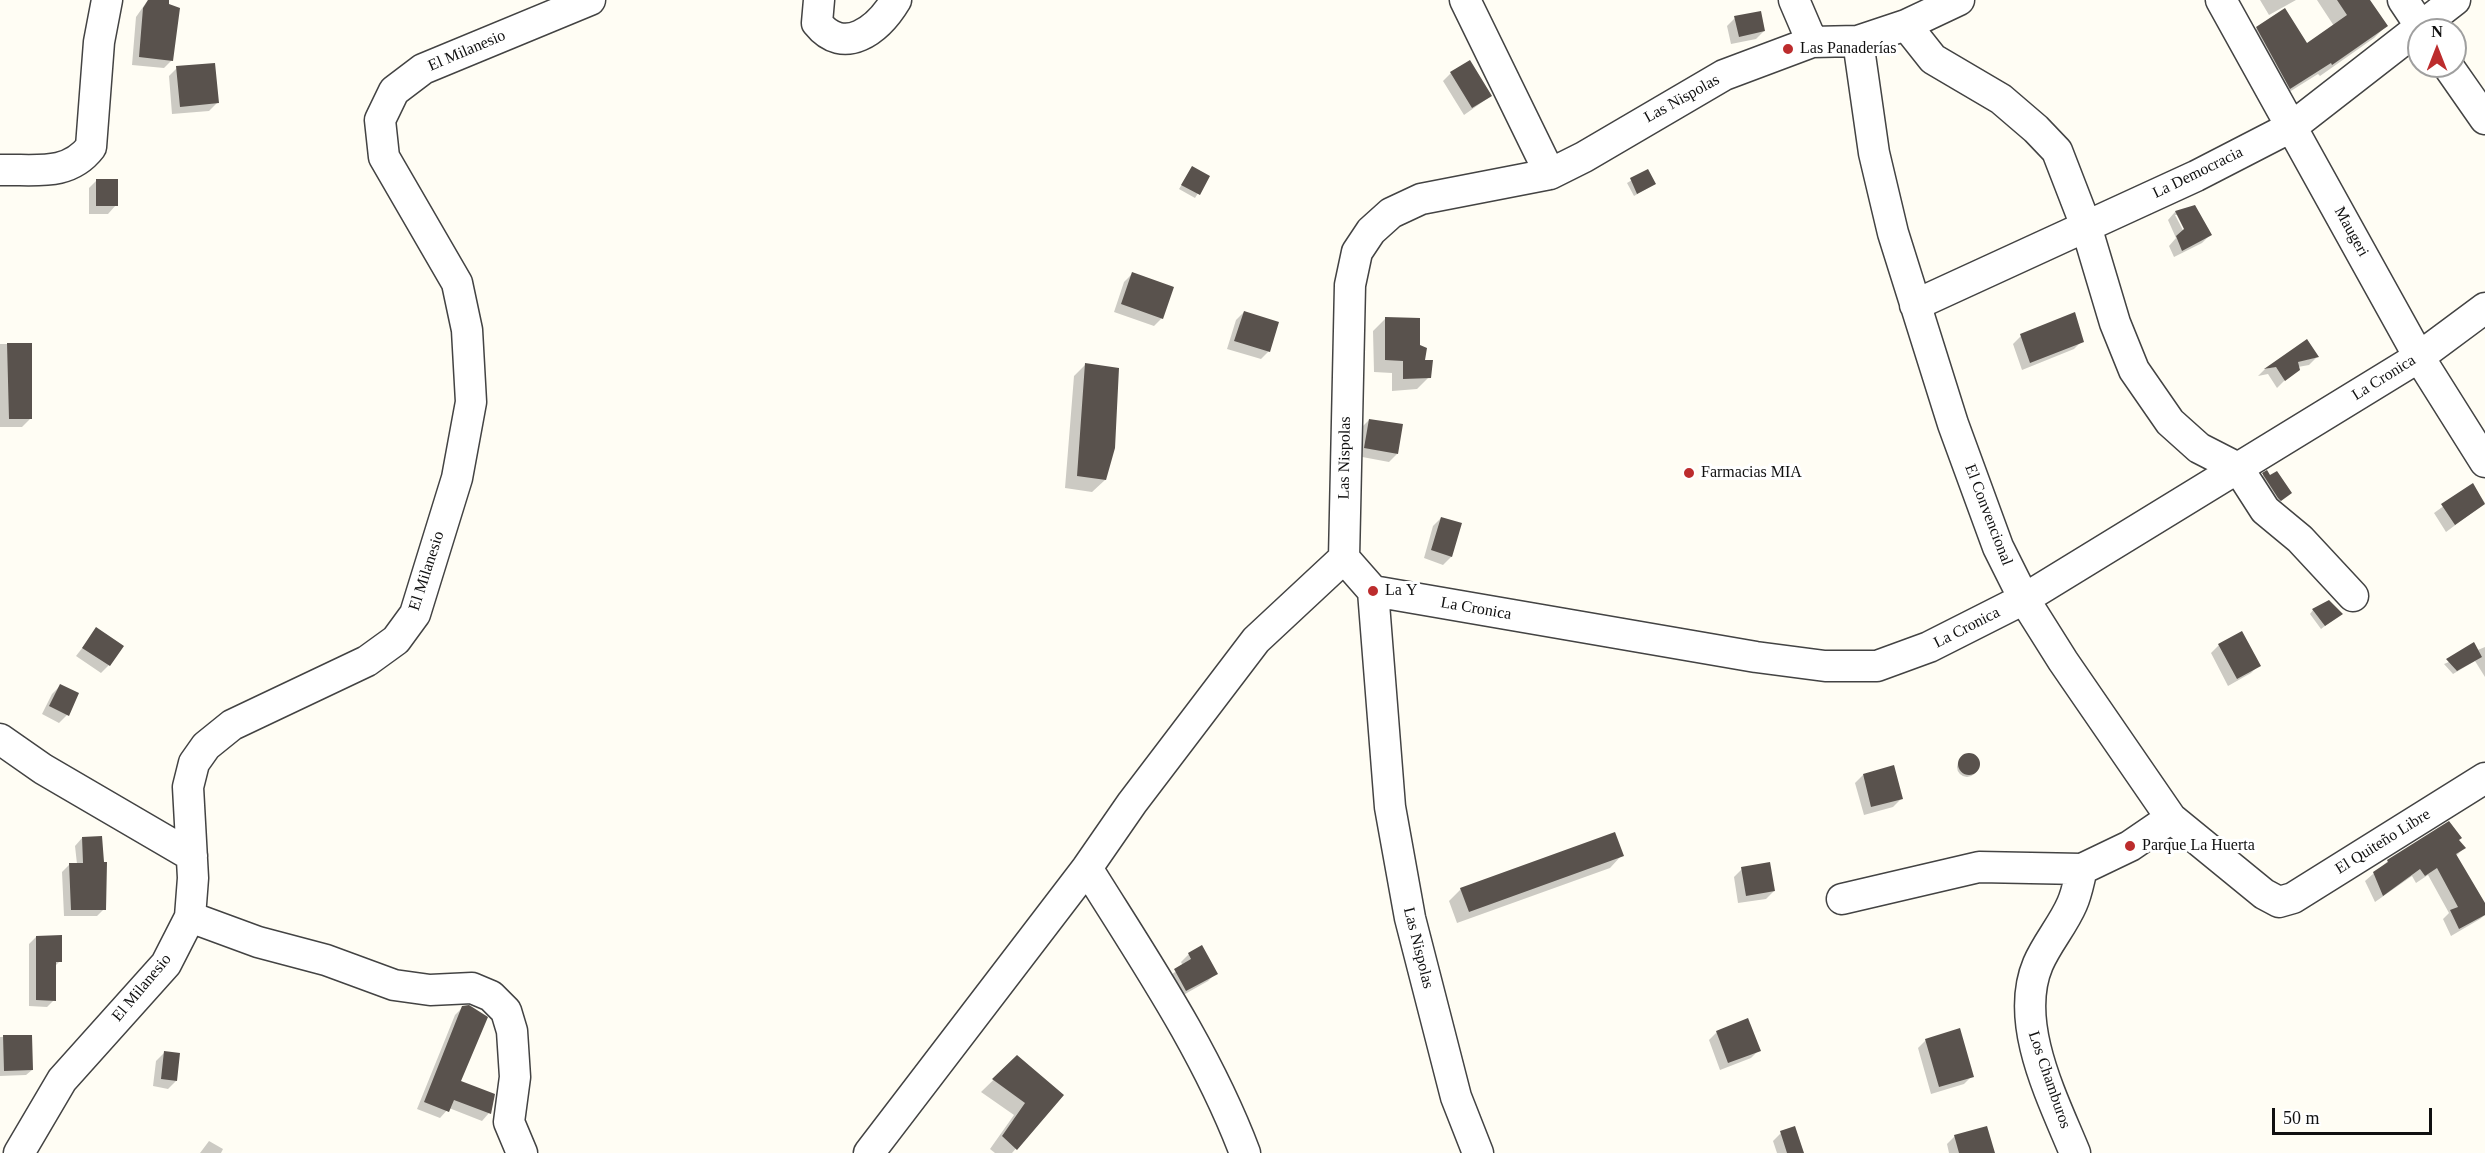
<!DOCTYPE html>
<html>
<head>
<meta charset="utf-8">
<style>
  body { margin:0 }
  #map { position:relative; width:2485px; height:1153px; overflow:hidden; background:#fffdf4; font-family:"Times New Roman",serif }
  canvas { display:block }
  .north { position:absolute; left:2407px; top:18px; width:60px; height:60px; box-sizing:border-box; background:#fff; border:2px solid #9f9f9f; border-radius:50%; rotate:0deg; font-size:16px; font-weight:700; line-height:24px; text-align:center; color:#101010 }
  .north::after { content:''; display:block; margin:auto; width:21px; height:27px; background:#bc2c2d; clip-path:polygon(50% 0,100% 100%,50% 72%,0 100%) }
  .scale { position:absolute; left:2272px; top:1108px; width:160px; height:27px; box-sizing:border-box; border:3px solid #101010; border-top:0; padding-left:8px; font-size:18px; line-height:21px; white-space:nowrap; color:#101010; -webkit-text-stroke:4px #fff; paint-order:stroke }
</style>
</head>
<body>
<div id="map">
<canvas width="2485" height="1153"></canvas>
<div class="north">N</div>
<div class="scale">50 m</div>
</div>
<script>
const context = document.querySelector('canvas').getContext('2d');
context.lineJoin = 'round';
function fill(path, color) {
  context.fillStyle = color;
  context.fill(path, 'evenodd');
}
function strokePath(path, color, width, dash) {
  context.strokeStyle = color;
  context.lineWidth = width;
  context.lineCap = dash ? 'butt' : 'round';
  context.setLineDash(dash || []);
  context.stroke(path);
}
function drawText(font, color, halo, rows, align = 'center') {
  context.font = font + ' "Times New Roman",serif';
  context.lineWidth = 6;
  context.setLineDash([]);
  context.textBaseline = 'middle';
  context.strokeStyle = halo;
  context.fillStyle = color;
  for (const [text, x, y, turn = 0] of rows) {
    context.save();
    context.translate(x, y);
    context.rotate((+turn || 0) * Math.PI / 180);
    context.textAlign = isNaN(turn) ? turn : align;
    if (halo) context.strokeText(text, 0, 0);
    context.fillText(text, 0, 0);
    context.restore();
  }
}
fill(new Path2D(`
  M148,0H167L172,60L164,68L132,65L136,17Z
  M2260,0H2296L2269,15Z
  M2317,0H2362L2386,26L2374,38L2320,76L2318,74L2278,99L2245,40L2257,28L2285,10L2307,45L2334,26Z
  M1735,18L1764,31L1756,39L1731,44L1727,26Z
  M177,68L217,103L209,111L172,114L169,76Z
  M1451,73L1491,96L1464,115L1443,81Z
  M1192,168L1208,177L1195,198L1179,189Z
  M1647,171L1655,184L1634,196L1627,183Z
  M97,180L116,205L108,214H89V188Z
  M2194,207L2210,235L2202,243L2174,257L2169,246L2176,238L2168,220L2175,212ZM2175,215H2178L2188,235L2186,236Z
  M1132,274L1162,318L1154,326L1114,312L1124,282Z
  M1244,312L1269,351L1261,359L1227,349L1236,320Z
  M1385,319L1418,346L1429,377L1417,389L1392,391V373L1374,372L1373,331Z
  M2021,336L2082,341L2074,349L2022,370L2013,344Z
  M0,344H30V419L22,427H0Z
  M2317,357L2309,365L2298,367L2277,388L2268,374L2258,376L2265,369Z
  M1086,364L1105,480L1092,492L1065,488L1074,376Z
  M1369,420L1397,454L1389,462L1357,456L1361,428Z
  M2266,472L2290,493L2272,508L2255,483Z
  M2473,485L2485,503L2446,532L2434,513Z
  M1441,518L1461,524L1451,557L1443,565L1424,558L1433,526Z
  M2313,610L2337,617L2321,629L2310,614Z
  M97,629L109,665L101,673L76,656Z
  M2241,633L2259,665L2251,673L2228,686L2211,653L2219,645Z
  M2485,647V677L2475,661L2453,674L2444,664Z
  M60,686L67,715L59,723L42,714L52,694Z
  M1957 767a10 10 0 1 1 20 0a10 10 0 1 1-20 0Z
  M1863,775L1901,799L1893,807L1864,815L1855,783Z
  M82,838L104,909L97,916H64L62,872L70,864H77L75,846Z
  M2457,840L2464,848L2456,856L2485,906V915L2480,919L2451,936L2443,919L2449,913L2428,875L2416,883L2412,876L2375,902L2365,881L2388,861Z
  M1622,855L1610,868L1457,923L1449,901L1461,889Z
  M1742,869L1774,891L1766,899L1738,903L1734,877Z
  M36,937L60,961L54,967V1000L47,1007L29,1006V944Z
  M1189,954L1216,973L1208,981L1178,998L1167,978L1183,966L1181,962Z
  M463,1007L459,1082L489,1113L482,1121L449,1108L440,1118L417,1109L455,1015Z
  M1717,1032L1759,1050L1751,1058L1720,1070L1709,1040Z
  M30,1036L32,1070L26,1075L0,1076V1037Z
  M1926,1040L1972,1076L1964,1084L1931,1094L1918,1048Z
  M164,1053L176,1081L168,1089L153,1086L156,1061Z
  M1017,1057L1062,1095L1012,1153H995L990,1149L1014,1115L981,1092Z
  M1781,1133L1802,1153H1777L1773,1141Z
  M1955,1136L1994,1153H1949L1947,1144Z
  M209,1141L223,1149L221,1153H200Z`), '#0003');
fill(new Path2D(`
  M148,0H169V4L180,8L173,61L139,57L143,8Z
  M2337,0H2370L2388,26L2332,65L2331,63L2290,89L2256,27L2285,8L2307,43L2347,15Z
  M1761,11L1765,31L1739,37L1734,16Z
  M1470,60L1492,96L1472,108L1450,72Z
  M215,63L219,103L180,107L176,66Z
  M1192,166L1210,176L1200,195L1181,185Z
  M1648,169L1656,184L1637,194L1630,178Z
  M96,179H118V206H96Z
  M2195,205L2212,235L2182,251L2176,236L2184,229L2175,211Z
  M1132,272L1174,287L1163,319L1121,304Z
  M1244,311L1279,322L1270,352L1234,341Z
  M2075,312L2084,342L2030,363L2020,334Z
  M1385,317L1420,318V345L1427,348L1425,360H1433L1431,378L1403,379V361L1385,360Z
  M2307,339L2319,357L2298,362L2300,370L2285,381L2276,367L2264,369Z
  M7,343H32V419H9Z
  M1085,363L1119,368L1115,448L1106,480L1077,476Z
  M1369,419L1403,424L1398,454L1364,448Z
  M2267,470L2270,475L2277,471L2292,493L2281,501L2278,498L2262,473Z
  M2473,483L2485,504L2455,525L2441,504Z
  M1441,517L1462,523L1452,557L1431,550Z
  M2329,600L2343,614L2325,626L2312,609Z
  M96,627L124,646L110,666L82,648Z
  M2242,631L2261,666L2237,679L2218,644Z
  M2474,642L2482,657L2457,671L2446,659Z
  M60,684L79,693L69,716L49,706Z
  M1958 764a11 11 0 1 1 22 0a11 11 0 1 1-22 0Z
  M1894,765L1903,799L1871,807L1863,774Z
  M2449,821L2462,838L2459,840L2466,848L2456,854L2485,903V915L2459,929L2450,910L2458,907L2437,868L2425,876L2420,869L2383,896L2373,872L2388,862L2387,860Z
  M1615,832L1624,856L1469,912L1460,888Z
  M102,836L104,862H107L106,910H71L69,863H83L82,837Z
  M1770,862L1775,891L1746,896L1741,867Z
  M62,935V962H56V1001L36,1000V936Z
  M1202,945L1218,974L1186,991L1174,969L1191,959L1188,953Z
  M469,1005L488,1017L461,1081L495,1094L491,1114L454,1100L449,1112L424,1102L462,1006Z
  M1748,1018L1761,1051L1728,1063L1716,1031Z
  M1960,1028L1974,1077L1939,1087L1925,1039Z
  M3,1035H32L33,1070L4,1071Z
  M164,1051L180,1053L177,1081L161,1079Z
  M1017,1055L1064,1095L1017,1150L1002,1136L1025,1103L992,1079Z
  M1795,1126L1804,1153H1787L1780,1131Z
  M1987,1126L1995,1153H1959L1954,1135Z`), '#59524d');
const minor = new Path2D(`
  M819,0L817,23C844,57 878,30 896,0
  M1465,0L1550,174
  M1794,0L1812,42
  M2221,0L2419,357L2485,462
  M2403,0L2423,30
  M1906,25L1933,59L2001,99L2036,129L2057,151L2086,226L2115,323L2134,370L2170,422L2199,448L2238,468L2265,510L2300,539L2353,596
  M1858,41L1874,153L1893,233L1953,424L1998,547L2024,599L2063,661L2171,818L2264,894L2279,902L2293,898L2485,778
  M2448,66L2485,119
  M0,170C35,169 68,177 91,147L99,42L107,0
  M1915,305L2196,176L2293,126L2455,0
  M1373,591L1756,657L1825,666H1877L1929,647L2024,599L2419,357L2485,308
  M0,739L43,769L192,856
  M1087,868C1145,961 1206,1050 1245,1153
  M1842,899L1979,867L2082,869
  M190,917L258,942L326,960L394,985L430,990L472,988L491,996L506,1011L512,1031L515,1077L509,1122L522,1153
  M19,1153L62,1080L166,964L190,917L193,878L188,787L194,763L206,746L232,725L367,661L396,640L415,614L457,478L471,402L467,330L457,283L384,157L380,120L394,91L423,69L590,0
  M869,1153L1087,868L1132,803L1256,640L1344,558
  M1478,1153L1456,1097L1410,918L1390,807L1373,591L1344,558L1350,285L1357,252L1371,231L1391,213L1421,199L1550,174L1584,157L1724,75L1812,42L1858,41L1906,25L1959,0
  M2075,1153C2053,1099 2013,1023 2038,964C2047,943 2063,925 2072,904C2077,893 2079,880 2082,869L2130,846L2171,818`);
strokePath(minor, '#434343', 33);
strokePath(minor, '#fff', 30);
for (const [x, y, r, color] of [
  [1788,49,6,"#bc2c2d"],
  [1689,473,6,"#bc2c2d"],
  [1373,591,6,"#bc2c2d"],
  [2130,846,6,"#bc2c2d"]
]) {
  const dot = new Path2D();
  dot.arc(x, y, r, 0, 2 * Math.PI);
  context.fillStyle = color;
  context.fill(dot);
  strokePath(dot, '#fff', 2);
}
drawText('16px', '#101010', '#fff', [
  ["Las Panaderías",1800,49],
  ["Farmacias MIA",1701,473],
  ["La Y",1385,591],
  ["Parque La Huerta",2142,846]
], 'left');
drawText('16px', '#101010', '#fff', [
  ["El Milanesio",467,51,-23],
  ["Las Nispolas",1682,99,-29],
  ["La Democracia",2198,173,-26],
  ["Maugeri",2351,232,61],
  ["La Cronica",2384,378,-32],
  ["Las Nispolas",1345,458,-89],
  ["El Convencional",1988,515,69],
  ["El Milanesio",427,571,-72],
  ["La Cronica",1476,609,10],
  ["La Cronica",1967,628,-27],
  ["El Quiteño Libre",2383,842,-32],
  ["Las Nispolas",1418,948,76],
  ["El Milanesio",142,988,-50],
  ["Los Chamburos",2049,1080,71]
]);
</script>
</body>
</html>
